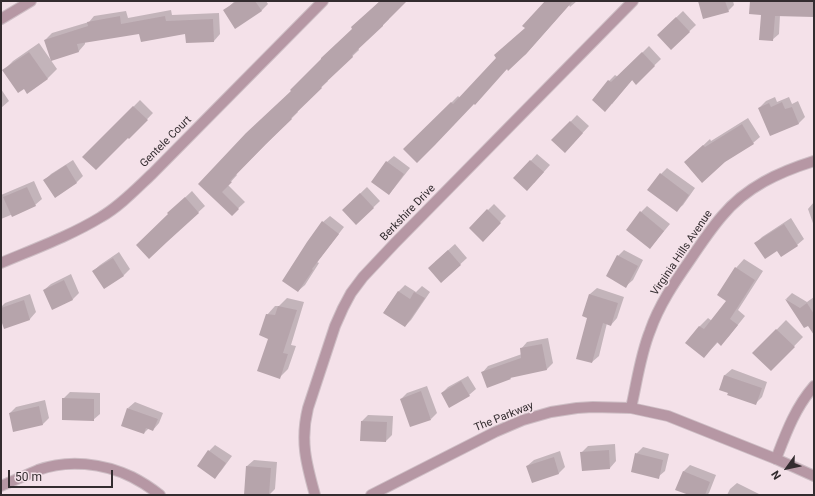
<!DOCTYPE html>
<html>
<head>
<meta charset="utf-8">
<style>
  body { margin:0 }
  #map { position:relative; width:815px; height:496px; overflow:hidden; background:#f4e1e9; font-family:Roboto,sans-serif }
  canvas { display:block }
  .frame { position:absolute; inset:0; border:2px solid #332c2f; pointer-events:none }
  .north { position:absolute; left:767px; top:448px; width:40px; height:40px; -webkit-text-stroke:3px #f4e1e9; paint-order:stroke; rotate:237deg; font-size:11px; font-weight:700; line-height:16px; text-align:center; color:#332c2f }
  .north::after { content:''; display:block; margin:auto; width:14px; height:18px; background:#332c2f; clip-path:polygon(50% 0,100% 100%,50% 72%,0 100%) }
  .scale { position:absolute; left:8px; top:470px; width:105px; height:18px; box-sizing:border-box; border:2px solid #332c2f; border-top:0; padding-left:5px; font-size:12px; line-height:14px; white-space:nowrap; color:#332c2f; -webkit-text-stroke:3px #f4e1e9; paint-order:stroke }
</style>
</head>
<body>
<div id="map">
<canvas width="815" height="496"></canvas>
<div class="frame"></div>
<div class="north">N</div>
<div class="scale">50 m</div>
</div>
<script>
const context = document.querySelector('canvas').getContext('2d');
context.lineJoin = 'round';
function fill(path, color) {
  context.fillStyle = color;
  context.fill(path, 'evenodd');
}
function strokePath(path, color, width, dash) {
  context.strokeStyle = color;
  context.lineWidth = width;
  context.lineCap = dash ? 'butt' : 'round';
  context.setLineDash(dash || []);
  context.stroke(path);
}
function drawText(font, color, halo, rows, align = 'center') {
  context.font = font + ' Roboto,sans-serif';
  context.lineWidth = 3.5;
  context.setLineDash([]);
  context.textBaseline = 'middle';
  context.strokeStyle = halo;
  context.fillStyle = color;
  for (const [text, x, y, turn = 0] of rows) {
    context.save();
    context.translate(x, y);
    context.rotate((+turn || 0) * Math.PI / 180);
    context.textAlign = isNaN(turn) ? turn : align;
    if (halo) context.strokeText(text, 0, 0);
    context.fillText(text, 0, 0);
    context.restore();
  }
}
fill(new Path2D(`
  M235,1H266L268,4L261,11L225,10Z
  M380,1H406L388,18L389,19L383,25L358,48L359,50L327,80L328,81L297,111L298,112L236,174L237,175L228,185L245,202L232,214L200,184Z
  M547,1H577L570,7L569,5L526,54L405,149L458,96L460,98L526,28Z
  M699,1H733L734,5L728,11Z
  M751,1H814V16L780,15L779,34L772,40L762,14Z
  M171,10L172,15L219,13L220,34L214,41L186,33H140L85,42V44L79,51L52,60L45,40L52,33L89,22L94,16L126,11L128,18Z
  M683,11L696,25L671,49L658,35Z
  M39,43L57,69L48,78L27,92L24,88L4,70L13,61Z
  M649,46L661,59L636,83L633,79L612,104L609,81L615,75L618,77Z
  M1,89L9,101L1,108Z
  M775,97L777,102L789,97L792,104L798,101L805,117L799,123L771,135L759,108L766,101Z
  M140,100L153,113L129,138L128,137L84,157Z
  M577,115L589,126L565,152L553,140Z
  M748,118L760,137L753,143L692,156L710,139L711,141Z
  M537,154L550,165L534,183L515,178Z
  M394,156L410,168L395,187L389,194L387,162Z
  M73,160L83,176L77,182L55,196L45,180L51,174Z
  M667,168L695,188L683,205L676,211L661,174Z
  M34,181L42,199L35,205L1,219V195Z
  M367,187L380,201L356,224L343,210Z
  M192,191L205,206L149,258L169,214L175,207Z
  M814,202V226L808,209Z
  M494,204L506,216L483,240L470,228Z
  M647,206L670,224L650,248L641,212Z
  M330,216L344,227L317,262L319,263L305,285L298,291L323,222Z
  M791,218L804,239L797,245L781,256L777,250L756,243L762,237Z
  M455,244L467,258L441,282L435,262Z
  M624,250L643,260L633,280L626,286L618,256Z
  M119,252L130,269L124,275L104,288L93,271L100,265Z
  M744,259L763,271L738,310L745,316L729,336L721,344L718,342L704,357L687,343L700,326L708,318L712,321L727,301L736,268Z
  M71,274L79,293L73,299L52,308L44,290L51,284Z
  M405,285L416,292L422,286L430,292L411,320L405,326L384,312L399,291Z
  M597,288L624,297L617,318L611,325L607,323L599,356L592,362L588,317L583,316L590,294Z
  M792,293L807,302L814,297V327L811,323L805,327L786,299Z
  M30,294L36,312L30,319L5,327L1,317V307L5,303Z
  M287,298L304,302L291,345L296,346L288,369L279,378L270,338L267,315L275,306H279Z
  M786,320L803,337L771,370L754,353Z
  M548,338L553,363L547,369L512,376L510,379L482,373L488,366L522,354L521,349L527,342Z
  M732,369L767,382L762,397L755,404L720,389L725,375Z
  M468,376L476,389L469,395L442,393L448,387Z
  M427,386L437,413L431,419L401,399L407,393Z
  M70,392L100,393V414L93,420L63,399Z
  M45,400L49,418L43,424L10,413L16,407Z
  M135,402L163,413L159,423L153,430L149,428L144,433L128,408Z
  M368,415L393,416L392,435L386,441L362,421Z
  M615,444L616,461L610,468L581,453L588,446Z
  M215,445L232,456L221,471L215,477L209,451Z
  M643,447L669,454L665,471L658,477L636,454Z
  M560,451L565,467L559,473L532,482L527,466L534,460Z
  M254,460L277,462L275,489L269,495H260L247,466Z
  M690,465L716,475L709,493L707,495H692L683,472Z
  M737,483L761,495H727L730,489Z`), '#0003');
fill(new Path2D(`
  M237,1H255L262,11L235,29L223,10Z
  M380,1H407L383,25V26L352,55L353,57L321,87L322,88L291,118L292,119L266,144L230,181L232,182L222,192L239,209L232,216L198,184L246,133L291,91L290,90L321,59V58L352,29L351,27Z
  M545,1H573L526,54L508,71L507,69L475,105L474,104L435,145L417,163L403,149L451,102L453,104L496,58L494,55L525,28L522,26Z
  M698,1H725L729,12L703,19Z
  M750,1H814V17L775,16L773,41L759,40L761,15L749,14Z
  M120,16L121,24L165,16L166,21L213,19L214,42L186,43L185,34L141,42L139,34L77,44L79,52L51,61L44,40L88,26L87,22Z
  M676,17L690,32L671,50L657,35Z
  M29,52L48,79L27,94L24,89L18,93L2,70Z
  M642,52L655,66L636,85L632,80L605,112L592,100L608,80L611,82Z
  M782,102L785,109L792,107L799,124L770,136L758,108L769,103L771,107Z
  M133,106L148,120L129,139L128,138L96,170L82,157Z
  M570,121L583,133L565,153L551,140Z
  M742,124L754,144L725,162L702,183L684,162L703,145L705,147Z
  M530,160L544,172L527,191L513,178Z
  M386,161L404,174L389,195L371,182Z
  M66,165L77,183L55,198L43,180Z
  M660,173L689,195L677,212L647,190Z
  M27,187L36,206L12,217L3,197Z
  M360,193L374,208L356,225L342,210Z
  M185,197L199,213L167,242L149,259L136,245L168,214L167,213Z
  M487,209L501,223L483,242L469,228Z
  M640,211L664,231L650,249L626,230Z
  M322,221L339,234L312,269L313,270L298,292L282,281L307,242Z
  M784,224L798,246L781,257L777,251L765,259L754,243Z
  M448,250L461,265L441,283L428,268Z
  M617,255L638,266L626,288L606,276Z
  M113,258L124,276L104,289L92,271Z
  M735,267L755,280L730,319L738,325L721,346L717,342L704,358L685,343L699,326L704,329L726,301L717,295Z
  M64,280L73,300L52,310L43,290Z
  M398,291L410,299L414,292L425,298L405,327L383,313Z
  M589,294L618,303L611,326L603,323L592,363L576,359L587,318L582,316Z
  M785,299L800,308L807,303L814,314V335L808,326L804,328Z
  M24,300L30,320L4,329L1,320V308Z
  M278,306L297,310L283,353L288,354L280,379L257,371L268,339L259,335L266,314L275,315Z
  M776,329L795,347L771,371L752,353Z
  M542,344L547,370L510,378L511,379L487,388L481,372L521,358L520,348Z
  M724,375L762,388L756,405L727,395L728,393L719,390Z
  M461,381L470,396L449,408L441,393Z
  M421,391L431,420L410,427L400,399Z
  M62,398L94,399V421L62,420Z
  M39,406L43,425L13,432L9,413Z
  M127,408L158,419L153,431L146,428L144,434L121,426Z
  M361,421L387,422L386,442L360,441Z
  M208,450L226,463L215,479L197,466Z
  M609,450L610,469L582,471L580,452Z
  M635,453L663,460L659,479L631,472Z
  M554,457L559,474L532,483L526,466Z
  M246,466L271,468L269,495H244Z
  M683,471L710,482L705,495H689L675,490Z`), '#b6a4ab');
const minor = new Path2D(`
  M1,19L31,1
  M631,408C637,382 640,356 650,331C659,305 674,283 690,260C700,245 710,230 722,216C746,187 779,172 814,161
  M776,459C786,433 795,408 814,386
  M315,495C306,463 300,440 308,408L335,326L343,308L351,293L363,277L395,243L633,1`);
const tertiary = new Path2D(`
  M1,263C34,249 70,236 101,217C120,206 136,189 152,174L323,1
  M1,486C13,481 26,475 38,470C68,459 103,463 132,477C142,482 151,488 160,495
  M371,495L495,432L523,420L551,412L577,408L593,407L631,408L668,416L776,459L814,476`);
strokePath(minor, '#cdbdc4', 12);
strokePath(tertiary, '#cdbdc4', 12);
strokePath(minor, '#b697a4', 10);
strokePath(tertiary, '#b697a4', 10);
drawText('11px', '#332c2f', '#f4e1e9', [
  ["Gentele Court",166,142,-45],
  ["Berkshire Drive",408,213,-46],
  ["Virginia Hills Avenue",682,253,-56],
  ["The Parkway",504,417,-22]
]);
</script>
</body>
</html>
